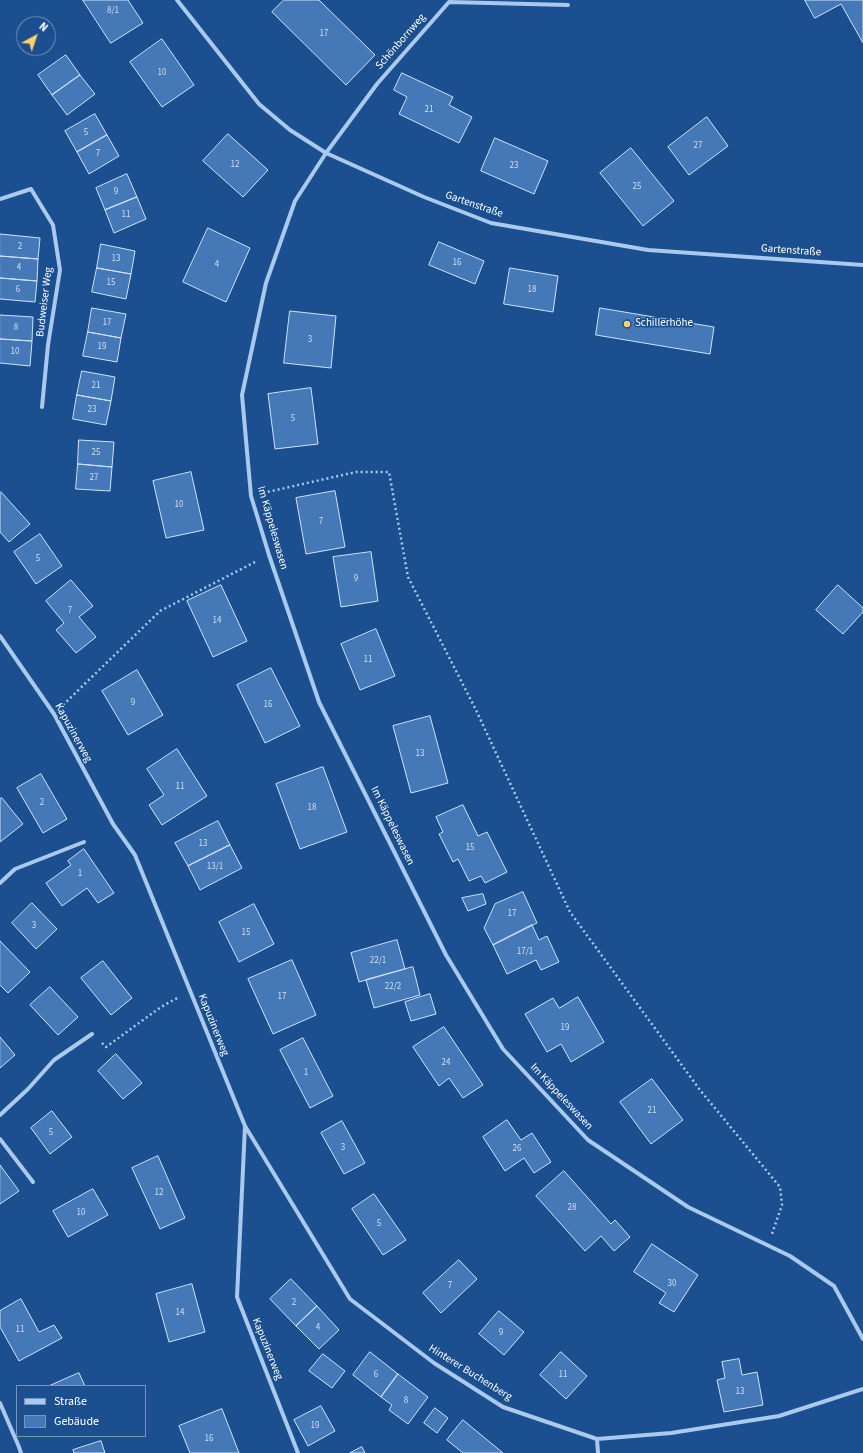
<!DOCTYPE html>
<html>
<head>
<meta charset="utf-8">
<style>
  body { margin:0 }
  #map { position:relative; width:863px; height:1453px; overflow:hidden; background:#1b4f8f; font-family:"Source Sans 3",sans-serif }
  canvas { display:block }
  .legend { position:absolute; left:16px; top:1385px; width:130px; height:52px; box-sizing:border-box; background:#1b4f8f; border:1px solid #7695bc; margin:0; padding:5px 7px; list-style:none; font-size:12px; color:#fff }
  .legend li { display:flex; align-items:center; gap:8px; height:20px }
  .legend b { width:20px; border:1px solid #7695bc }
  .north { position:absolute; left:16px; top:16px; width:40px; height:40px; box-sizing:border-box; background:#1b4f8f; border:1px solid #7695bc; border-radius:50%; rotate:40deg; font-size:11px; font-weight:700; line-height:16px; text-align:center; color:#fff }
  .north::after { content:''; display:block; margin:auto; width:14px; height:18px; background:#ffd166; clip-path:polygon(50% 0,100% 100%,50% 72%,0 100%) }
</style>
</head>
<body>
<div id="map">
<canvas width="863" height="1453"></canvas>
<ul class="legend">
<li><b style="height:5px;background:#a9c9ee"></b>Straße</li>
<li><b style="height:11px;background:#4478b7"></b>Gebäude</li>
</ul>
<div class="north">N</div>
</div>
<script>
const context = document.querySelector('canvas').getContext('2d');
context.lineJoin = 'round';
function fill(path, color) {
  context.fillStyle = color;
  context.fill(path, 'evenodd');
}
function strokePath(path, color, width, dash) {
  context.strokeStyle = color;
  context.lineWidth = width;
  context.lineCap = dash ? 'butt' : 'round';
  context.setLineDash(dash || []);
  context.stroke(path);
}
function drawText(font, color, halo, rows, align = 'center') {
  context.font = font + ' "Source Sans 3",sans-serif';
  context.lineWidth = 3;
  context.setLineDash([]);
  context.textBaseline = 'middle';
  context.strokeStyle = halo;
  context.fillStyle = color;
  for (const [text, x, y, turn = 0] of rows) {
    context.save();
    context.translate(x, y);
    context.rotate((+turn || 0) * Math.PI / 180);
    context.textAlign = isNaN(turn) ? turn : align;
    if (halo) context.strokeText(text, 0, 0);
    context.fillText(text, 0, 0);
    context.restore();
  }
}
const building = new Path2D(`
  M83,0H128L143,23L111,43Z
  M284,0H319L375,55L346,85L272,12Z
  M805,0H863V43L841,4L815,18Z
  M162,39L194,85L162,107L130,62Z
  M66,55L80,75L52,95L38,75Z
  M402,73L453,97L449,105L472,117L459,143L399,114L407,97L394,90Z
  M80,75L95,94L67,115L52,95Z
  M95,114L107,135L77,152L65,131Z
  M707,117L728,146L689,175L668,147Z
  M228,134L268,170L243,197L203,161Z
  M107,135L119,156L89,174L77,152Z
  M495,138L548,161L534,194L481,171Z
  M631,148L674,201L643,226L600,173Z
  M127,174L137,197L105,210L96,188Z
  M137,197L146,219L114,233L105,210Z
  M208,228L250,248L226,302L183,282Z
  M0,234L40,238L38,259L0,256Z
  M439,242L484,261L475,284L429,265Z
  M101,244L135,251L131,274L97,268Z
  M0,256L38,259L37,281L0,278Z
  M97,268L131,274L126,299L92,292Z
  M510,268L558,276L553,312L504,304Z
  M0,278L37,281L35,302L0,299Z
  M92,308L126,314L121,338L88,332Z
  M600,308L714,327L710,354L596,335Z
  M290,311L336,316L331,368L284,363Z
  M0,315L33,317L32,341L0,339Z
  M88,332L121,338L117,362L83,356Z
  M0,339L32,341L30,366L0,363Z
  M82,371L115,377L111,401L77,395Z
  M311,388L318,444L275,449L268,394Z
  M77,395L111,401L106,425L73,419Z
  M79,440L114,442L112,467L78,464Z
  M78,464L112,467L110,491L76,489Z
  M191,472L204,530L166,538L153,481Z
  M335,491L345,547L306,554L296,498Z
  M1,492L30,524L9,542L0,532V493Z
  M40,534L62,566L36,584L14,552Z
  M371,552L378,601L341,607L333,557Z
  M71,580L93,606L79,617L96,637L76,653L56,630L64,623L46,601Z
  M221,585L247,641L213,657L187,601Z
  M838,585L863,608V612L843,634L816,610Z
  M376,629L395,676L360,690L341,644Z
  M271,668L300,726L265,743L237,685Z
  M137,670L163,715L128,735L102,691Z
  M430,716L448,783L411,793L393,726Z
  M177,749L207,796L162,825L149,805L164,795L147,769Z
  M323,767L347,832L300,849L276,784Z
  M41,774L67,819L43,833L17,788Z
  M2,798L23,824L0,842V799Z
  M463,805L478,836L487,832L507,872L485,883L481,876L469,881L458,859L453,862L439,834L443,832L436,817Z
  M218,821L230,845L188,866L175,843Z
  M230,845L242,868L200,890L188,866Z
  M84,849L114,893L98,903L87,888L62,906L46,883L71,865L68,861Z
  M523,892L537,923L493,945L484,928L495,904Z
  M483,894L486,904L468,911L462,898Z
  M32,903L57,929L36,949L12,923Z
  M254,904L274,944L239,962L219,922Z
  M532,925L539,940L547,936L559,962L541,970L536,960L507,974L493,945Z
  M397,940L405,969L359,982L351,953Z
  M0,941L30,972L8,993L0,985Z
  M292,960L316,1015L273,1034L248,979Z
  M103,961L132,998L111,1015L81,978Z
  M413,967L420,995L374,1008L366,980Z
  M50,987L78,1017L58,1035L30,1005Z
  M430,994L436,1014L411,1021L405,1002Z
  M578,997L604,1042L571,1062L561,1044L547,1052L525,1014L553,998L559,1008Z
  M444,1027L483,1085L463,1098L449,1078L439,1086L413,1047Z
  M0,1037L15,1055L0,1068Z
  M303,1038L333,1096L310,1108L280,1050Z
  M116,1054L142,1083L123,1099L98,1071Z
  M652,1079L683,1120L651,1144L620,1102Z
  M52,1111L72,1137L50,1154L31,1128Z
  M507,1120L521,1140L532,1133L551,1162L534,1173L524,1158L505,1171L483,1137Z
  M342,1121L365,1163L344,1174L321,1133Z
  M158,1156L185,1218L160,1229L132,1168Z
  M0,1165L19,1191L0,1204Z
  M564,1171L611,1224L615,1220L630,1237L614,1251L601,1236L585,1251L536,1196Z
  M93,1189L108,1215L68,1237L53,1211Z
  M374,1194L406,1240L383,1255L352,1209Z
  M652,1244L698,1275L674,1312L659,1303L666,1293L634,1272Z
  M459,1260L477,1279L441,1313L423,1293Z
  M291,1279L317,1306L296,1326L270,1299Z
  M192,1284L205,1332L169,1342L156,1294Z
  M21,1299L39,1332L54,1325L62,1338L19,1361L0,1327V1311Z
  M317,1306L339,1330L319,1349L296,1326Z
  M499,1311L524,1332L504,1355L479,1334Z
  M370,1352L398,1374L381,1397L353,1375Z
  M561,1352L587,1376L566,1399L540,1375Z
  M323,1354L345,1371L332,1388L309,1371Z
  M739,1359L742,1375L757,1372L763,1405L724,1412L717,1380L725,1378L722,1362Z
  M79,1373L85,1386H49Z
  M398,1374L428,1397L408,1424L389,1410L392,1405L381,1397Z
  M321,1406L335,1431L308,1446L294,1420Z
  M435,1408L448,1418L437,1433L424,1423Z
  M222,1409L239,1453H190L179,1426Z
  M463,1420L503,1453H463L447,1440Z
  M101,1441L105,1453H74L73,1450Z
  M362,1447L365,1453H350Z`);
fill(building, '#4478b7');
strokePath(building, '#cfe3fa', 1);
strokePath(new Path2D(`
  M263,493L356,472H389L408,577L476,710L570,912L700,1090L780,1187L782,1205L772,1234
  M63,705L160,611L257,561
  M102,1043L106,1047L161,1007L179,997`), '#a9c9ee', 2.5, [2, 3]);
strokePath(new Path2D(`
  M177,0L259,104L290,130L326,153L424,197L491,223L648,250L863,265
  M568,5L449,2L377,84L326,153L295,201L266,283L242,395L251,496L269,555L319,702L446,955L503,1049L588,1140L688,1207L790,1256L834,1286L863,1339
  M0,199L31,189L53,225L60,270L48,345L42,407
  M0,636L54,714L113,824L135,855L245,1126L237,1297L298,1453
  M0,883L15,869L84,842
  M0,1115L28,1089L54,1060L92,1034
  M245,1126L350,1299L434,1363L503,1407L597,1439L671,1433L779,1416L863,1389
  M0,1139L33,1182
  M0,1403L19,1447L21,1453
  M597,1439L598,1453`), '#a9c9ee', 4);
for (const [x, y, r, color] of [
  [627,324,4,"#ffd166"]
]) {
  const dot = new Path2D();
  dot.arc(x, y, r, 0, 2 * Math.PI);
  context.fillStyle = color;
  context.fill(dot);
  strokePath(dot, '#1b4f8f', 1.5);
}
drawText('9px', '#d0dded', null, [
  ["8/1",113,11],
  ["17",324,34],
  ["10",162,73],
  ["21",429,110],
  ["5",86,133],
  ["27",698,146],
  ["7",98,154],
  ["12",235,165],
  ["23",514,166],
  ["25",637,187],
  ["9",116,192],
  ["11",126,215],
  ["2",20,247],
  ["13",116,259],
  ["16",457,263],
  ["4",217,265],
  ["4",19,268],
  ["15",111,283],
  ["6",18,290],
  ["18",532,290],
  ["17",107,323],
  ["8",16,328],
  ["3",310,340],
  ["19",102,347],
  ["10",15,352],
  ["21",96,386],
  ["23",92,410],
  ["5",293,419],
  ["25",96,453],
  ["27",94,478],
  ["10",179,505],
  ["7",321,522],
  ["5",38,559],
  ["9",356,579],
  ["7",70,611],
  ["14",217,621],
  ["11",368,660],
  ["9",133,703],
  ["16",268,705],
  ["13",420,754],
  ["11",180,787],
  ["2",42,803],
  ["18",312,808],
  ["13",203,844],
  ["15",470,848],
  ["13/1",215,867],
  ["1",80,874],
  ["17",512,914],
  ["3",34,926],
  ["15",246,933],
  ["17/1",525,952],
  ["22/1",378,961],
  ["22/2",393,987],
  ["17",282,997],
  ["19",565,1028],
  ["24",446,1063],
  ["1",306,1073],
  ["21",652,1111],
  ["5",51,1133],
  ["3",343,1148],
  ["26",517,1149],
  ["12",159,1193],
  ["28",572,1208],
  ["10",81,1213],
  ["5",379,1224],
  ["30",672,1284],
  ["7",450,1286],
  ["2",294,1303],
  ["14",180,1313],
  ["4",318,1328],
  ["11",20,1330],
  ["9",501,1333],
  ["6",376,1375],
  ["11",563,1375],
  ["13",740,1392],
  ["8",406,1401],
  ["19",315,1426],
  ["16",209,1439]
]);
drawText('11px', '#fff', '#1b4f8f', [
  ["Schönbornweg",401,42,-49],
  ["Gartenstraße",474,205,19],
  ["Gartenstraße",791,251,4],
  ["Budweiser Weg",45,302,-83],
  ["Im Käppeleswasen",272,528,74],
  ["Kapuzinerweg",73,733,61],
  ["Im Käppeleswasen",392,826,64],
  ["Kapuzinerweg",213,1025,68],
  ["Im Käppeleswasen",561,1097,47],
  ["Kapuzinerweg",267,1349,68],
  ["Hinterer Buchenberg",470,1373,32]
]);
drawText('11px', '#fff', '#1b4f8f', [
  ["Schillerhöhe",635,324]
], 'left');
</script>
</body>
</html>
